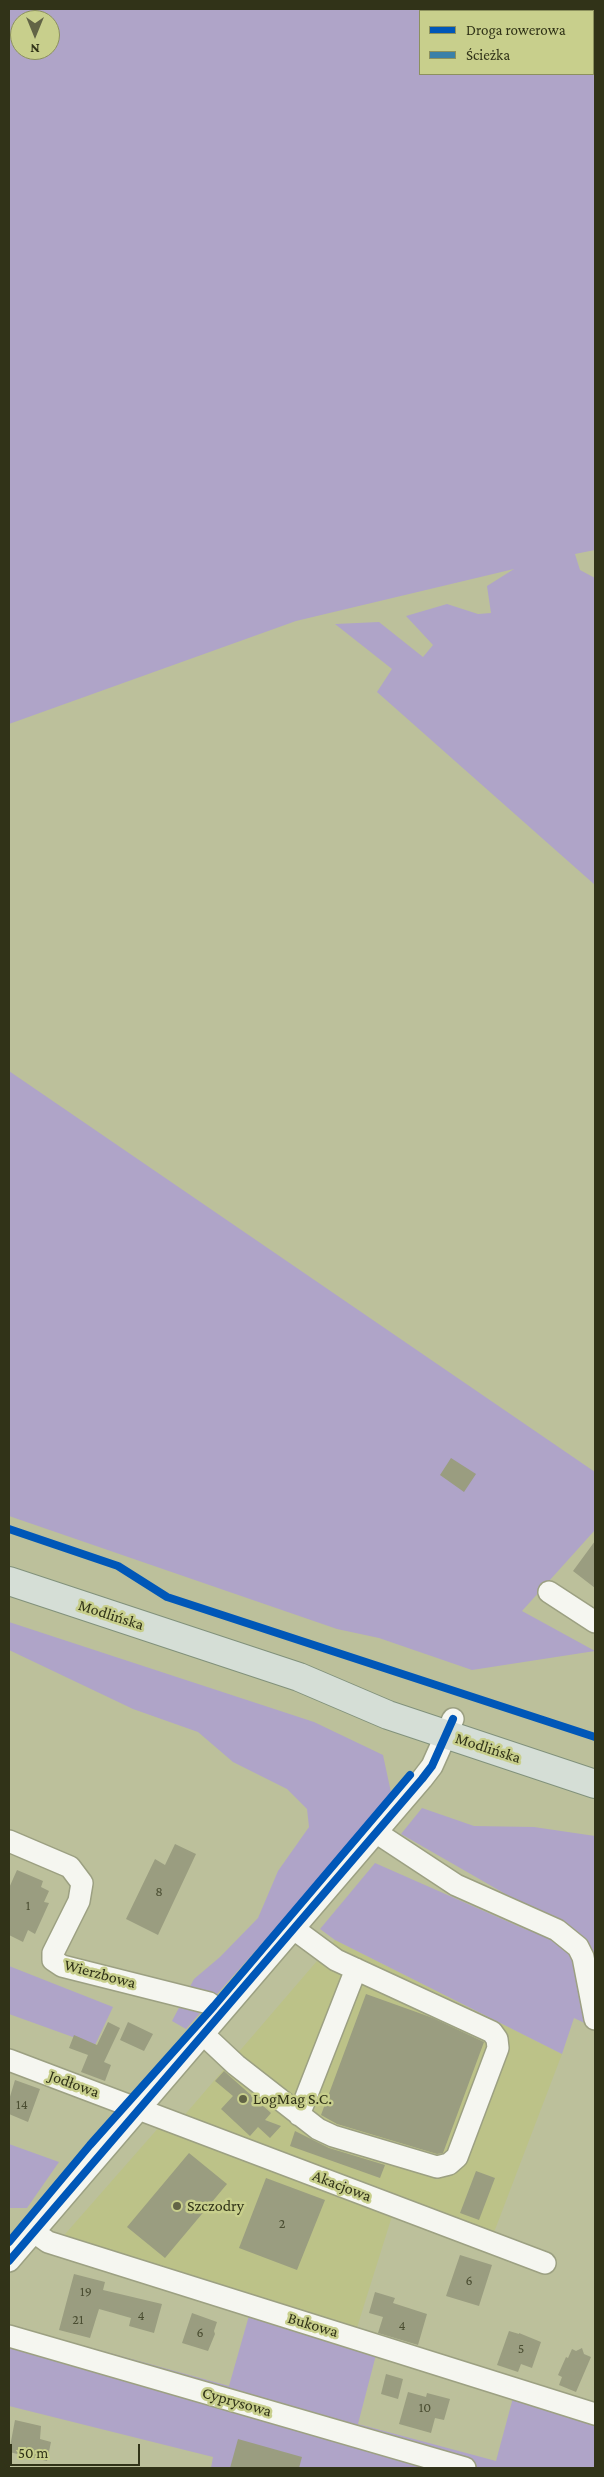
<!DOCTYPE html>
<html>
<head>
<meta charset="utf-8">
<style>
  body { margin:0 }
  #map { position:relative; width:604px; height:2477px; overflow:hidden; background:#bcc09b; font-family:"Crimson Pro",serif }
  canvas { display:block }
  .frame { position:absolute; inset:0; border:10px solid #313318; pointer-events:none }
  .legend { position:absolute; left:419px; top:10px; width:175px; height:65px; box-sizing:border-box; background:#c8cf8c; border:1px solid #8c915e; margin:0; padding:6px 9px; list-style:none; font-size:15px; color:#313318 }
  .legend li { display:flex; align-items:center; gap:10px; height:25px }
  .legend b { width:25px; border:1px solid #8c915e }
  .north { position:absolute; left:10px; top:10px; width:50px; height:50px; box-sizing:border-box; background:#c8cf8c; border:1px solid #8c915e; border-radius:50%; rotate:180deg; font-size:14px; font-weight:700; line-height:20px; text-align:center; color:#313318 }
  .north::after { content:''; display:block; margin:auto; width:18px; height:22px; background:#626446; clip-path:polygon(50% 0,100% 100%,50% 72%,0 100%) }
  .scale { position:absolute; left:10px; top:2444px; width:130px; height:22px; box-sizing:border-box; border:2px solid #313318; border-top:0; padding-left:6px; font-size:15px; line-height:18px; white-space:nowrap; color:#313318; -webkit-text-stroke:4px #c8cf8c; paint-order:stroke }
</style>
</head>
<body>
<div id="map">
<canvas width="604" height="2477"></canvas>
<div class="frame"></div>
<ul class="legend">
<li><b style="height:6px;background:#0057b8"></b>Droga rowerowa</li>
<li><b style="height:6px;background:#3a80a8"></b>Ścieżka</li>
</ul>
<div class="north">N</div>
<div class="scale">50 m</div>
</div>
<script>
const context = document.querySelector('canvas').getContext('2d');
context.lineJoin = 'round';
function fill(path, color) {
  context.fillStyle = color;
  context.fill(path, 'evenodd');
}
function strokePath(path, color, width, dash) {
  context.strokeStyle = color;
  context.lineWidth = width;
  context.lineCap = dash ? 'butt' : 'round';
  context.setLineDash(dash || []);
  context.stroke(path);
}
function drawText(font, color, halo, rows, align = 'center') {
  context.font = font + ' "Crimson Pro",serif';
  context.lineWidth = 5;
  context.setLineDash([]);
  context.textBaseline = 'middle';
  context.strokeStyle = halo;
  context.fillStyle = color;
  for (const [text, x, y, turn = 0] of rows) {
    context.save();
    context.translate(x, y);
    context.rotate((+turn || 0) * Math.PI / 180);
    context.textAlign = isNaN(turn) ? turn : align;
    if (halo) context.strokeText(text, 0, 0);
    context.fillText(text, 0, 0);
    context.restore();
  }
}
fill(new Path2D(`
  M335,1940L562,2054L493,2235L182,2118Z
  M160,2126L393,2213L355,2334L59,2241Z`), '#bcc288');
fill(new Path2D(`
  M9,9H491L497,11H420V74H593V53L595,54V550L575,554L580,570L595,578V885L377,692L392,669L335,624L379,622L423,657L433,645L406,616L447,604L478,614L491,613L487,586L514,569L296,621L9,724ZM20,20H50V50H20Z
  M9,1071L595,1472V1530L522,1611L595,1651L472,1670L379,1638L337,1629L9,1516Z
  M9,1622L314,1722L383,1755L392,1797L186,2029L172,2021L194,1979L220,1957L258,1918L278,1871L309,1827L307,1809L287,1789L233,1762L198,1732L133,1709L9,1650Z
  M422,1808L474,1826L534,1827L595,1836V2028L574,2018L562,2054L335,1940L320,1929L375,1863L527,1930L575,1934L401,1834Z
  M9,1966L113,2007L95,2045L9,2014Z
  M9,2144L59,2162L27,2208H9Z
  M250,2312L377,2351L358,2424L496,2461L514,2394L595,2420V2468H211L213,2457L9,2406V2325L229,2386Z`), '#afa4c8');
fill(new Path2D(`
  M451,1458L476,1474L464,1492L440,1475Z
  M595,1541V1588L573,1571Z
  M175,1844L196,1854L158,1935L126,1919L155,1859L165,1865Z
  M17,1870L43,1881L41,1887L49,1891L44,1902L49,1903L35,1934L28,1930L23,1942L9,1935V1888Z
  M366,1994L433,2018L484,2042L443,2153L437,2154L337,2124L321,2115Z
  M108,2022L120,2028L104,2062L111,2065L105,2081L81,2072L88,2055L69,2048L74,2035L97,2045Z
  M128,2022L153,2034L144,2051L120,2040Z
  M224,2071L271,2113L265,2120L281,2126L270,2138L258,2127L250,2136L221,2109L233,2096L215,2081Z
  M15,2080L40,2089L28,2122L9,2114V2100Z
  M295,2131L329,2148L385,2165L380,2178L290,2146Z
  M189,2153L227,2184L165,2258L127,2227Z
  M476,2171L495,2178L479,2220L460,2213Z
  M266,2178L325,2200L297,2270L239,2248Z
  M460,2255L492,2265L479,2306L446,2296Z
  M74,2274L105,2282L103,2290L162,2304L154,2333L129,2326L131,2318L99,2309L90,2338L59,2330Z
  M375,2292L395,2298L393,2303L427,2314L418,2345L378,2333L383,2317L369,2313Z
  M192,2313L217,2322L214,2331L215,2334L208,2351L182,2343Z
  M509,2331L519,2334V2333L541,2342L532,2368L521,2364L518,2372L497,2365Z
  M582,2348L584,2354L591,2357L576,2392L559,2385L562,2377L558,2375L566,2357L568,2358L572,2349L576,2351Z
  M386,2374L403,2379L398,2399L381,2394Z
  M408,2392L426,2397L427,2393L450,2399L444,2420L435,2418L431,2433L399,2424Z
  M15,2420L41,2426L40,2439L51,2442L47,2461L9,2452Z
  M238,2439L302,2457L299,2468H230Z`), '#9a9d80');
const minor = new Path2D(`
  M549,1592L595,1622
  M377,1833L456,1885L557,1930L578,1947L583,1957L595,2019
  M9,1841L70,1867L82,1883L79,1901L53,1953V1960L62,1966L209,2003L222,2012
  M203,2034L236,2065L318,2129L333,2136L437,2167L449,2164L457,2157L498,2048L497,2039L492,2032L336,1960L294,1929
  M9,2060L545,2263
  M299,2115L356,1969
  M34,2232L48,2242L595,2414
  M9,2261L422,1779L432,1766L453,1719
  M9,2336L465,2468`);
const major = new Path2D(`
  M9,1581L299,1677L388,1715L595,1784`);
strokePath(minor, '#9ca082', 24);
strokePath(major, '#81917b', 30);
strokePath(minor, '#f5f6f0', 21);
strokePath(major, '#d5ded6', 28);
strokePath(new Path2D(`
  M518,9L524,11
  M561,9L567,11
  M593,23L595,24
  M593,36L595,37`), '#3a80a8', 6, [12, 6]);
strokePath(new Path2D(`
  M9,1529L118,1566L167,1597L595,1737
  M9,2242L90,2145L214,2006L410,1775
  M9,2261L422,1779L432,1766L453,1719`), '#0057b8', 8);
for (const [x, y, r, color] of [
  [243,2099,5,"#626446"],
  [177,2206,5,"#626446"]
]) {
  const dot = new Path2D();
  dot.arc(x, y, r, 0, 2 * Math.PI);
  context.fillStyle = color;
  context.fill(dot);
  strokePath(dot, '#c8cf8c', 2);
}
drawText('14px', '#4b4e32', null, [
  ["8",159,1892],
  ["1",28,1906],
  ["14",22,2105],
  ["2",282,2224],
  ["6",469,2281],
  ["19",86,2292],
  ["4",141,2316],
  ["21",78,2320],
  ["4",402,2326],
  ["6",200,2333],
  ["5",521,2349],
  ["10",425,2408]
]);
drawText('16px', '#313318', '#c8cf8c', [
  ["Modlińska",111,1615,18],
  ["Modlińska",488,1748,18],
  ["Wierzbowa",100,1974,15],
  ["Jodłowa",74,2084,20],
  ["Akacjowa",342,2186,21],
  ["Bukowa",313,2325,17],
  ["Cyprysowa",237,2402,16]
]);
drawText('16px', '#313318', '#c8cf8c', [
  ["LogMag S.C.",253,2099],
  ["Szczodry",187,2206]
], 'left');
</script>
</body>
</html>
